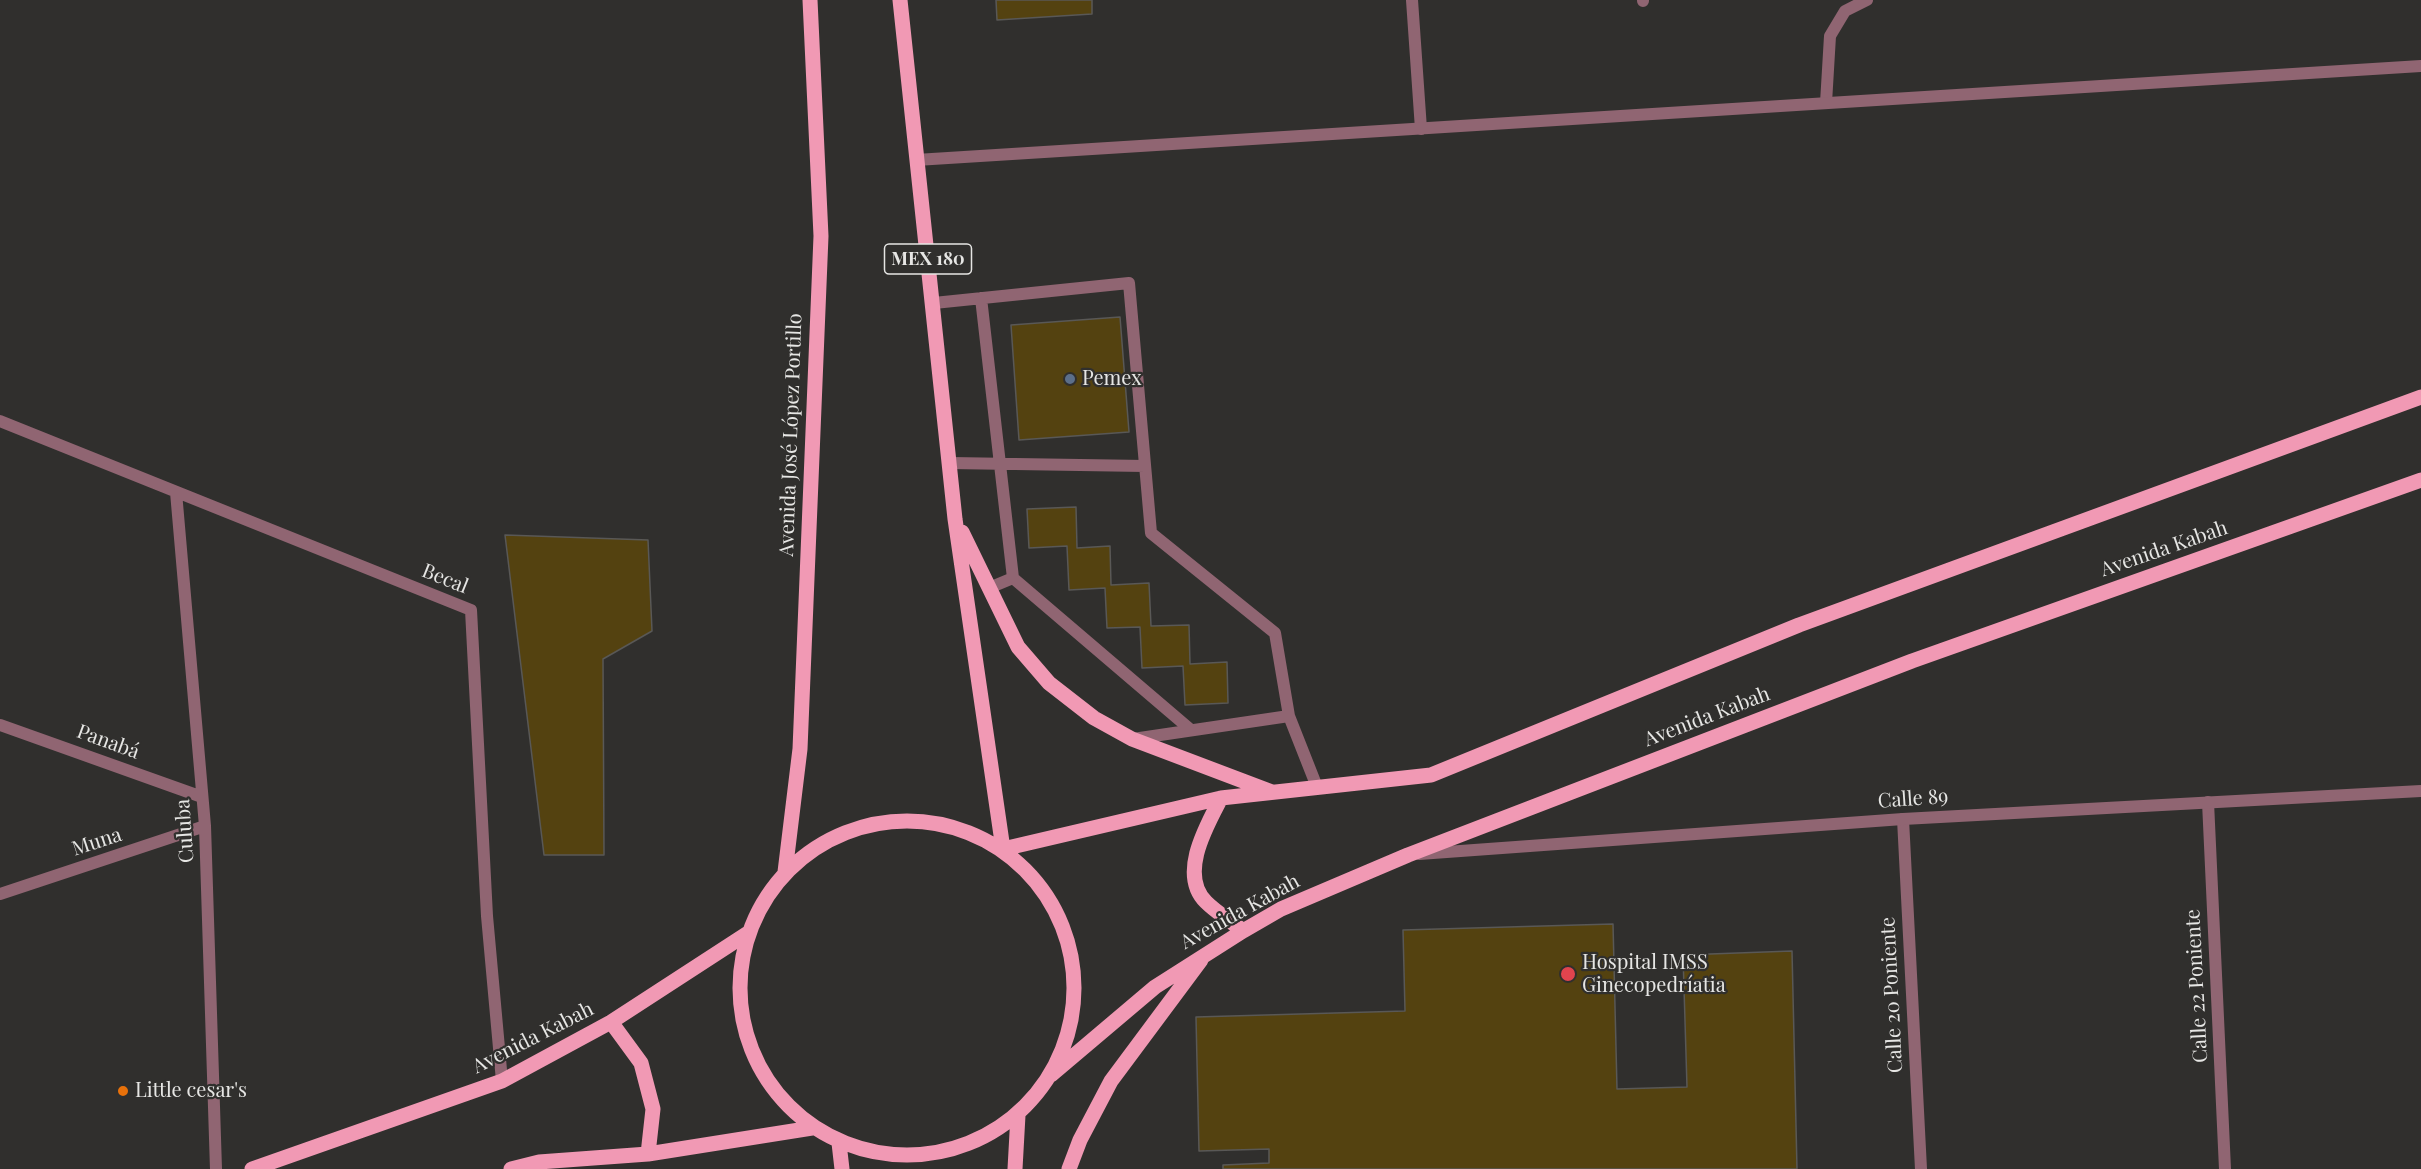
<!DOCTYPE html>
<html>
<head>
<meta charset="utf-8">
<style>
  body { margin:0 }
  canvas { display:block; background:#302f2d }
</style>
</head>
<body>
<canvas width="2421" height="1169"></canvas>
<script>
const context = document.querySelector('canvas').getContext('2d');
context.lineJoin = 'round';
function fill(path, color) {
  context.fillStyle = color;
  context.fill(path, 'evenodd');
}
function strokePath(path, color, width, dash) {
  context.strokeStyle = color;
  context.lineWidth = width;
  context.lineCap = dash ? 'butt' : 'round';
  context.setLineDash(dash || []);
  context.stroke(path);
}
function drawText(font, color, halo, rows, align = 'center') {
  context.font = font + ' "Playfair Display",serif';
  context.lineWidth = 4.5;
  context.setLineDash([]);
  context.textBaseline = 'middle';
  context.strokeStyle = halo;
  context.fillStyle = color;
  for (const [text, x, y, turn = 0] of rows) {
    context.save();
    context.translate(x, y);
    context.rotate((+turn || 0) * Math.PI / 180);
    context.textAlign = isNaN(turn) ? turn : align;
    if (halo) context.strokeText(text, 0, 0);
    context.fillText(text, 0, 0);
    context.restore();
  }
}
const building = new Path2D(`
  M996,0H1092V14L997,20Z
  M1120,317L1129,432L1019,440L1011,325Z
  M1076,507L1077,548L1110,546L1111,585L1149,583L1151,626L1189,625L1190,664L1227,662L1228,703L1185,705L1183,666L1142,668L1140,627L1107,628L1105,588L1069,590L1067,546L1029,548L1027,509Z
  M505,535L648,540L652,631L603,659L604,855H544Z
  M1613,924L1617,1089L1687,1087L1683,955L1792,951L1797,1169H1223V1165L1269,1163V1149L1199,1151L1196,1017L1405,1011L1403,930Z`);
fill(building, '#544210');
strokePath(building, '#595856', 1.5);
strokePath(new Path2D(`
  M1412,0L1421,129
  M1643,0V1
  M1826,103L1830,36L1845,11L1867,0
  M981,298L1013,578L1191,730
  M934,303L1129,283L1151,533L1275,633L1289,716L1317,787
  M950,463L1145,466
  M989,588L1013,578
  M1133,739L1289,716`), '#906572', 12);
strokePath(new Path2D(`
  M916,160L2421,66
  M0,421L471,610L487,916L502,1081
  M176,492L205,826L216,1169
  M0,725L202,797
  M2208,802L2225,1169
  M1903,819L1921,1169
  M0,894L205,826`), '#906572', 12);
strokePath(new Path2D(`
  M1419,854L1903,819L2421,791`), '#906572', 12);
strokePath(new Path2D(`
  M900,0L955,519L1003,849
  M962,532L1018,647L1049,683L1094,718L1132,739L1272,792
  M1221,798C1207,825 1178,874 1206,902C1217,913 1231,921 1243,931
  M740 988a167 167 0 1 1 334 0a167 167 0 1 1-334 0Z
  M1003,849L1221,798L1431,775L1799,625L2421,397
  M785,872L800,749L821,236L810,0
  M611,1022L641,1063L653,1109L648,1154
  M1051,1075L1155,987L1243,931L1281,909L1408,855L1912,661L2421,480
  M839,1143L842,1169
  M252,1169L502,1081L611,1022L748,933
  M511,1169L539,1162L648,1154L812,1128
  M1015,1169L1018,1115
  M1069,1169L1080,1140L1111,1081L1201,960`), '#f199b4', 15);
for (const [x, y, r, color] of [
  [1070,379,6,"#5c6f8a"],
  [1568,974,8,"#e0444e"],
  [123,1091,6,"#e8710a"]
]) {
  const dot = new Path2D();
  dot.arc(x, y, r, 0, 2 * Math.PI);
  context.fillStyle = color;
  context.fill(dot);
  strokePath(dot, '#302f2d', 2);
}
for (const [x, y, w] of [
  [928,259,87]
]) {
  const box = new Path2D();
  box.roundRect(x - w / 2, y - 15, w, 30, 4.5);
  context.fillStyle = '#302f2d';
  context.fill(box);
  strokePath(box, '#e6e6e4', 1.5);
}
drawText('bold 18px', '#e6e6e4', null, [
  ["MEX 180",928,259]
]);
drawText('20px', '#e6e6e4', '#302f2d', [
  ["Pemex",1082,379],
  ["Hospital IMSS",1582,963],
  ["Ginecopedríatia",1582,986],
  ["Little cesar's",135,1091]
], 'left');
drawText('20px', '#e6e6e4', '#302f2d', [
  ["Avenida José López Portillo",791,435,-88],
  ["Avenida Kabah",2164,549,-19],
  ["Becal",445,579,22],
  ["Avenida Kabah",1707,717,-21],
  ["Panabá",108,742,20],
  ["Calle 89",1913,799,-4],
  ["Culuba",185,831,-94],
  ["Muna",97,842,-18],
  ["Avenida Kabah",1240,912,-29],
  ["Calle 22 Poniente",2197,986,-93],
  ["Calle 20 Poniente",1892,995,-93],
  ["Avenida Kabah",533,1038,-27]
]);
</script>
</body>
</html>
